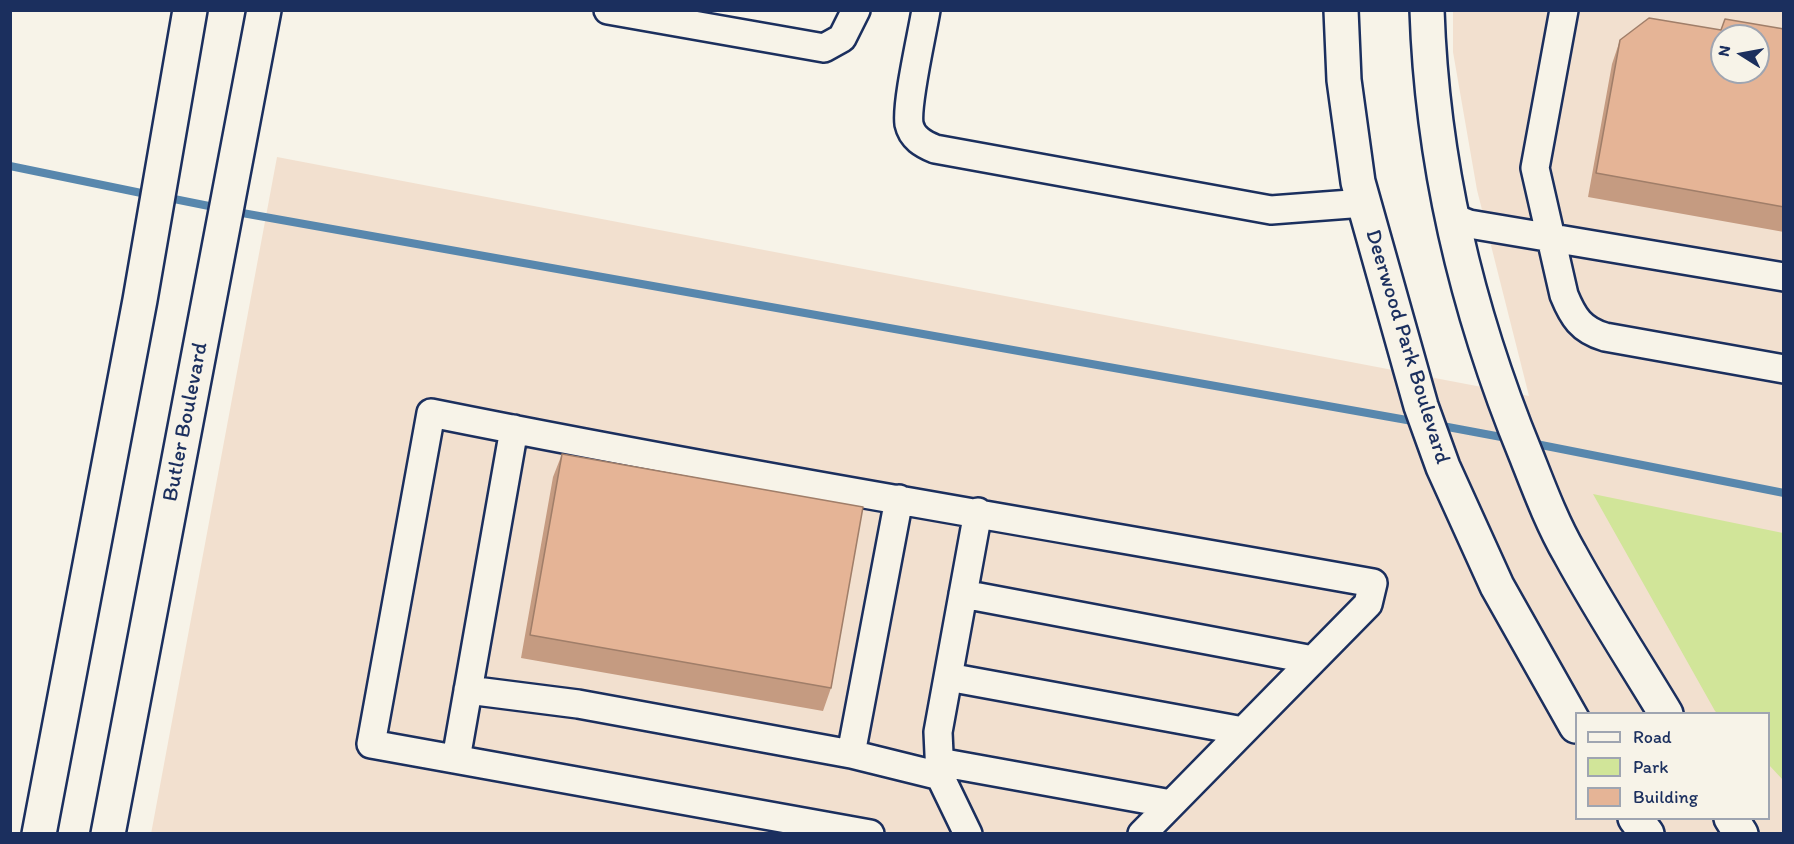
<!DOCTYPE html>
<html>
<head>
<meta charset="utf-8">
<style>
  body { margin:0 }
  #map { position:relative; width:1794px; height:844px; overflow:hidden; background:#f7f3e8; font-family:Itim,sans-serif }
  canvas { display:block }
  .frame { position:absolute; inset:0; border:12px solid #1b2f5e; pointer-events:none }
  .legend { position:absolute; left:1575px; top:712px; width:195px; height:108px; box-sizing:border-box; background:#f7f3e8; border:2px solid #9fa5b1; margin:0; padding:8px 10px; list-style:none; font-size:18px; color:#1b2f5e }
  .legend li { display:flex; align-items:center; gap:12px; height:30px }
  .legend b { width:30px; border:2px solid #9fa5b1 }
  .north { position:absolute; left:1710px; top:24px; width:60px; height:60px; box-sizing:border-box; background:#f7f3e8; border:2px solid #9fa5b1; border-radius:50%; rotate:281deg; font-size:16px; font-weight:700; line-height:24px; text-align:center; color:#1b2f5e }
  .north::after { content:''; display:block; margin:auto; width:21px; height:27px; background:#1b2f5e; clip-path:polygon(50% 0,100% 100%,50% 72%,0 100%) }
</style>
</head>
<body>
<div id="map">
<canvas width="1794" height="844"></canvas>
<div class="frame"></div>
<ul class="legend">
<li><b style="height:8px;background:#f7f3e8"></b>Road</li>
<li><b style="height:16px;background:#d1e599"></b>Park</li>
<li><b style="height:16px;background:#e5b496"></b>Building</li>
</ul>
<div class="north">N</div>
</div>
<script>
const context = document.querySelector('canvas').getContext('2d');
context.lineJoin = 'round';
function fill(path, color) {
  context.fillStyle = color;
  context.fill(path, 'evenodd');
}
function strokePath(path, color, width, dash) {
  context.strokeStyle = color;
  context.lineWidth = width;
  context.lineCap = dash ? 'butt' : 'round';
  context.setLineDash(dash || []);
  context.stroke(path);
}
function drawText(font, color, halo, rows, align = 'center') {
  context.font = font + ' Itim,sans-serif';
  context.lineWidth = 5;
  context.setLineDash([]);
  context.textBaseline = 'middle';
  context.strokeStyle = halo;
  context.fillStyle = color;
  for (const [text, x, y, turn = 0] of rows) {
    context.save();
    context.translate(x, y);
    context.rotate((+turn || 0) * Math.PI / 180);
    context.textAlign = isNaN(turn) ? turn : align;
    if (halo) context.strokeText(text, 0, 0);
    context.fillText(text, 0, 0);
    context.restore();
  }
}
fill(new Path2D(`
  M1453,11H1783V833L151,834L277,157L1529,396L1477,190L1453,52ZM1722,36H1758V72H1722ZM1576,714H1768V818H1576Z`), '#f2e0cf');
fill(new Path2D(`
  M1593,494L1783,533V780L1769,765L1768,714L1717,713L1715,711Z`), '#d1e599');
strokePath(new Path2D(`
  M10,166L151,195
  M164,197L219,208
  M231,211L1418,422
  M1437,425L1512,439
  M1531,443L1784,493`), '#5887ad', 8);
const minor = new Path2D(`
  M608,10L824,48L842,38L856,10
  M926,10C922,35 906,103 909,124C912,138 923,144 935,149L1271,210L1364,203
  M1564,10L1535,168L1564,295C1573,317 1581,330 1605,337L1784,369
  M1451,217L1469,224L1784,277
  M899,499L851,754L940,776
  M963,594L1313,660
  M948,677L1243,731
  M468,690L578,704L851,754
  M456,759L514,429
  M939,762L1171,804
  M870,834L371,744L431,413C744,476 1059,527 1373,583L1368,604L1142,834
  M968,834L940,776L938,732L978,512`);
const major = new Path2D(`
  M1341,10L1344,80L1358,182L1421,406L1443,467L1497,586L1576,726
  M1427,10C1432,163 1468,314 1526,455C1539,488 1552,523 1570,554C1600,609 1634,661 1666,714
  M1635,818L1647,834
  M1731,818L1741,834`);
const highway = new Path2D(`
  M39,834L140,300L190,10
  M108,834L264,10`);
strokePath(minor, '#1b2f5e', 32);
strokePath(major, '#1b2f5e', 38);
strokePath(highway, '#1b2f5e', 38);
strokePath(minor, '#f7f3e8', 27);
strokePath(major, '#f7f3e8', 33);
strokePath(highway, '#f7f3e8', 33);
fill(new Path2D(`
  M1784,29V232L1588,197L1612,64L1620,40L1721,30Z
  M562,454L831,688L823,711L521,658L553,477Z`), '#c59b81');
const building = new Path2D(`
  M1649,18L1721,30L1725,19L1784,29V207L1596,173L1620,40ZM1722,36H1758V72H1722Z
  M562,454L863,507L831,688L530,635Z`);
fill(building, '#e5b496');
strokePath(building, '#a07e69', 1.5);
drawText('22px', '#1b2f5e', '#f7f3e8', [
  ["Deerwood Park Boulevard",1407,347,73],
  ["Butler Boulevard",186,422,-79]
]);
</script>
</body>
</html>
